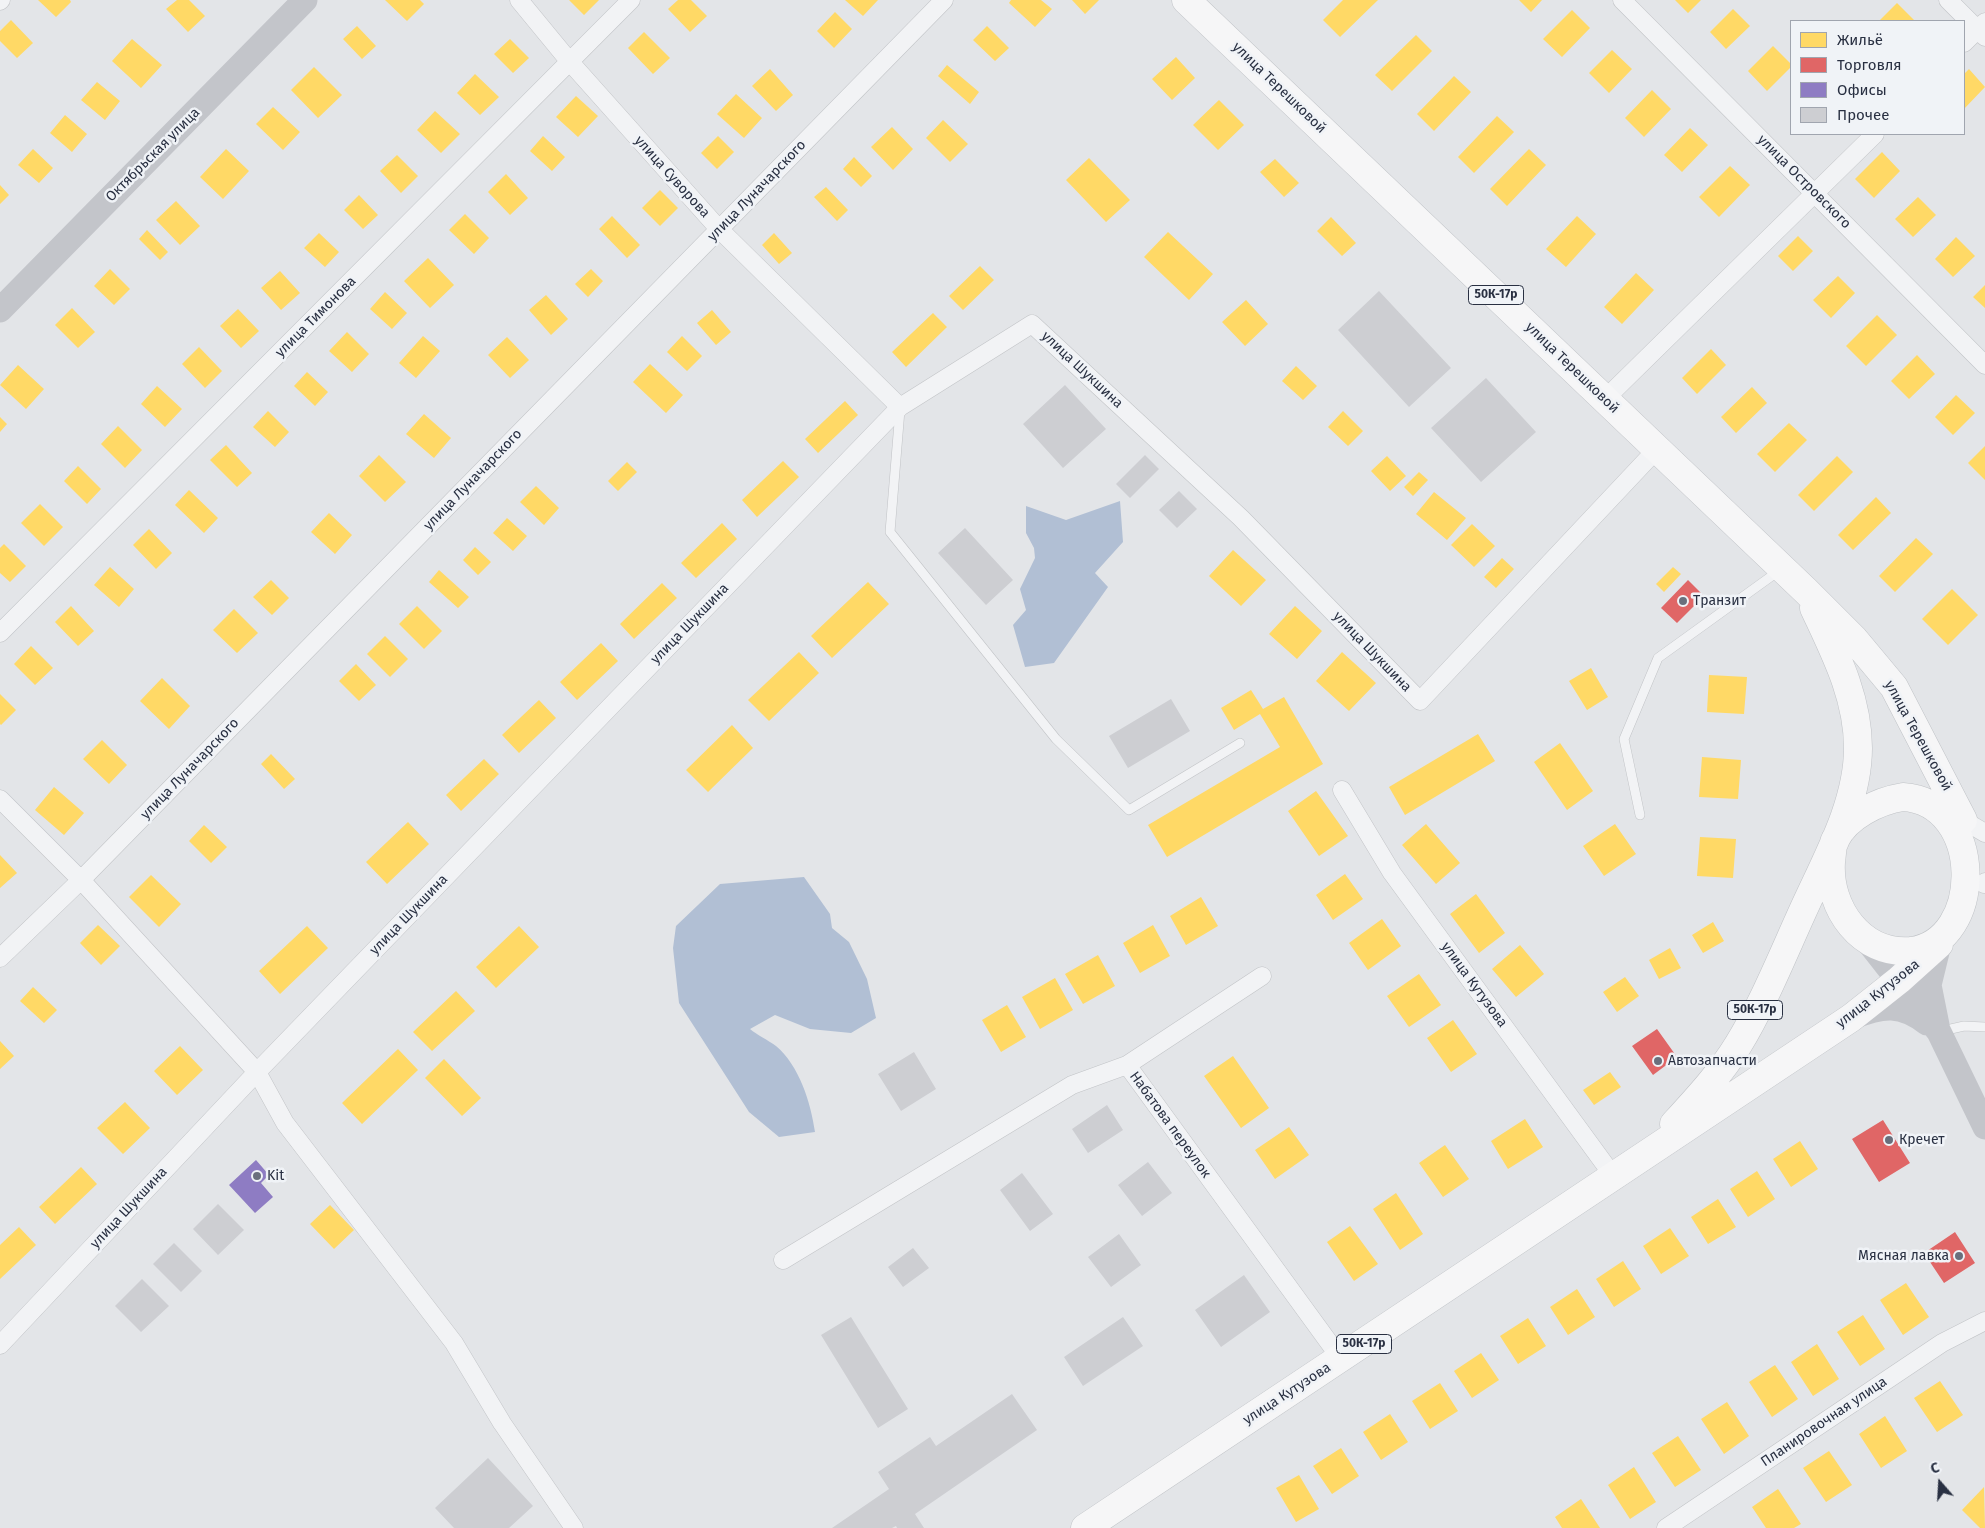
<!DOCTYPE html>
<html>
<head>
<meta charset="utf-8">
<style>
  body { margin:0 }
  #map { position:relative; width:1985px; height:1528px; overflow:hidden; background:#e3e5e8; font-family:"Fira Sans",sans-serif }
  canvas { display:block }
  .legend { position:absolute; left:1790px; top:20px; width:175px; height:115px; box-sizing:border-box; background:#f0f3f7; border:1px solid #a0a5af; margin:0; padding:6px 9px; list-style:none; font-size:15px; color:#293042 }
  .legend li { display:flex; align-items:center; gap:10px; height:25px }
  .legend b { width:25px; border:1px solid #a0a5af }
  .north { position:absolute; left:1915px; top:1458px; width:50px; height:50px; -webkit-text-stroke:4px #f0f3f7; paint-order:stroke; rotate:341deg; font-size:14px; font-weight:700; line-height:20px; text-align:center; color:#293042 }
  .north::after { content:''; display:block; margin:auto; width:18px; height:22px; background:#293042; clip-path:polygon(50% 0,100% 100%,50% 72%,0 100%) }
</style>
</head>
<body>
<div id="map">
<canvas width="1985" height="1528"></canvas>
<ul class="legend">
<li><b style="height:14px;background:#ffd966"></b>Жильё</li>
<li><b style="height:14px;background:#e06666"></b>Торговля</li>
<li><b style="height:14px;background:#8e7cc3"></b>Офисы</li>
<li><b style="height:14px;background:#cdced2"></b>Прочее</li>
</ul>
<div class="north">С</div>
</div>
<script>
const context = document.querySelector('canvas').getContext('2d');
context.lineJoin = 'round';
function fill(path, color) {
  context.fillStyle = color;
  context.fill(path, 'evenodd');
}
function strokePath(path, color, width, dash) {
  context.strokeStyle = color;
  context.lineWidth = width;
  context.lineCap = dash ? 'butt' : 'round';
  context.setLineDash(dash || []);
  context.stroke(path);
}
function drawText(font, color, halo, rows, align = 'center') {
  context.font = font + ' "Fira Sans",sans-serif';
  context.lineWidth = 5;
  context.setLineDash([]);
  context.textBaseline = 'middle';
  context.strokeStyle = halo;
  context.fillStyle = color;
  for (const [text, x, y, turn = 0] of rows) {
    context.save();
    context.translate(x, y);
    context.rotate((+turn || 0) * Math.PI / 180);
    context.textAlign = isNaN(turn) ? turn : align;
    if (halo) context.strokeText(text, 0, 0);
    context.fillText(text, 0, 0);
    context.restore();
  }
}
fill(new Path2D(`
  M1120,501L1123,542L1095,573L1108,587L1054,663L1025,667L1013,625L1026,610L1020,589L1035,558L1034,548L1026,533V506L1066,520Z
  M804,877L830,914L832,928L849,942L867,979L876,1018L851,1033L810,1029L775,1015L750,1029C757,1035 768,1040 776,1046C799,1065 811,1103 815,1132L779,1137L749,1112L679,1003L673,948L676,926L720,884Z`), '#b1bfd4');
fill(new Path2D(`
  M38,0H70L71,2L56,17Z
  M177,0H189L205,16L188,32L166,9Z
  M385,0H420L424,4L407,21Z
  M569,0H599L584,15Z
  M678,0H691L707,16L690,32L668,9Z
  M845,0H878L863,16Z
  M1011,0H1041L1052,9L1035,27L1009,3Z
  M1072,0H1099L1085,14Z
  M1343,0H1378L1340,37L1323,20Z
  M1519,0H1542L1531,12Z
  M1675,0H1701L1688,13Z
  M1897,3L1914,20L1879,21Z
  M1733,9L1750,26L1726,49L1710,32Z
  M1572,10L1590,28L1562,57L1543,39Z
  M835,12L852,29L834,48L817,31Z
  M11,20L33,43L17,58L0,41V31Z
  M357,26L376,46L362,59L343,39Z
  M987,26L1009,48L995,61L973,40Z
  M644,32L670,58L653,74L628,48Z
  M1416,35L1432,51L1392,91L1375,75Z
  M132,39L162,65L141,88L112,61Z
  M510,39L529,58L513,73L494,54Z
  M1773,46L1791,64V67L1767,91L1748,71Z
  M1612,50L1632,69L1609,93L1589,73Z
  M1176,57L1195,78L1172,100L1152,79Z
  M947,65L979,92L970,104L938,76Z
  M314,67L342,95L318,118L291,90Z
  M770,69L793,95L776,111L752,86Z
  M1969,69L1985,87L1964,109V74Z
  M475,74L499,97L480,115L457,93Z
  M1454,76L1471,92L1434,131L1417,114Z
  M97,82L120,101L105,120L81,100Z
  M1652,90L1671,109L1644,137L1625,118Z
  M736,94L762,118L744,138L717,114Z
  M576,96L598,116L578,137L556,117Z
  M1219,100L1244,125L1218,150L1193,125Z
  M273,107L300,132L283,150L256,124Z
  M435,111L460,134L441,153L417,130Z
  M65,115L87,134L72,152L50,133Z
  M1497,116L1514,132L1474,173L1458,157Z
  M943,120L968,144L950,162L926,138Z
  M892,127L913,149L893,170L871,147Z
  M1690,128L1708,145L1682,172L1664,155Z
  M543,136L565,157L552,171L530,151Z
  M718,136L734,152L717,169L701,153Z
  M33,149L53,168L39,183L18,165Z
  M226,149L249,171L223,199L200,177Z
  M1529,149L1546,165L1507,206L1490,189Z
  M1882,152L1900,171L1874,198L1855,179Z
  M397,155L418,176L401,193L380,171Z
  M854,157L872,176L861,187L843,169Z
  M1089,158L1130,200L1106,222L1066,180Z
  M1275,159L1299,183L1284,197L1260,172Z
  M1730,166L1750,185L1719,217L1699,197Z
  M506,174L528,198L510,215L488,192Z
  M0,185L9,195L0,204Z
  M826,187L848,210L837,221L814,197Z
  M660,190L678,208L660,226L642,208Z
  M359,195L378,215L363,229L344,210Z
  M1918,197L1936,215L1913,237L1895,219Z
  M176,201L200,226L180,245L156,220Z
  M465,214L489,238L474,254L449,230Z
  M612,216L640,245L627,258L599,229Z
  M1577,216L1596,234L1566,267L1546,249Z
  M1331,217L1356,243L1342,256L1317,231Z
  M147,230L168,252L160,260L139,239Z
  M1168,232L1213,274L1189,300L1144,257Z
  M319,233L339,252L325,267L304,248Z
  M774,233L792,253L779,264L762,245Z
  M1798,236L1813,251L1793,271L1778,256Z
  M1956,237L1975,256L1953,277L1935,259Z
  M428,258L454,285L430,308L404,281Z
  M980,266L994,280L963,310L949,296Z
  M110,269L130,289L114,305L94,286Z
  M591,269L603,281L588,297L575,284Z
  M280,271L300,293L281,310L261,288Z
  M1636,273L1654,290L1622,324L1604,307Z
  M1838,276L1855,293L1831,318L1813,300Z
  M1985,285V308L1973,297Z
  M385,292L407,313L392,329L370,309Z
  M546,295L568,319L551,335L529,310Z
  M1246,300L1268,324L1245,346L1222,322Z
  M72,308L95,332L78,348L55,325Z
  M238,309L259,331L241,348L220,326Z
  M712,310L731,332L716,345L697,323Z
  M933,313L947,327L906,367L892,352Z
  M1877,315L1897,335L1866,366L1846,346Z
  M347,332L369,354L352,372L329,351Z
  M423,336L440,351L416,378L399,363Z
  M682,336L702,356L687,371L667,352Z
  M507,337L529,360L510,378L488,355Z
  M199,347L222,371L205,388L182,364Z
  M1711,349L1726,365L1697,394L1682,378Z
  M1917,355L1935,374L1909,399L1891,381Z
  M650,364L683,395L666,413L633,382Z
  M18,365L44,389L26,409L0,385Z
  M1296,366L1317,386L1303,400L1282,381Z
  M307,372L328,392L315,406L294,386Z
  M157,386L182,409L165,427L141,404Z
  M1752,387L1767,403L1736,433L1721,417Z
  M1956,395L1975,413L1953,435L1935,417Z
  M845,401L858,415L818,453L805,439Z
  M268,411L289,432L275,447L253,427Z
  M1343,411L1363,431L1348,446L1328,427Z
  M424,414L451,438L434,458L406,434Z
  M0,417L7,424L0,432Z
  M1789,423L1807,440L1775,472L1757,454Z
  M118,426L142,450L125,468L101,444Z
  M226,445L252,473L237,487L210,460Z
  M1985,446V480L1968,463Z
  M379,455L406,482L385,502L359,476Z
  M1387,456L1406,476L1390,491L1371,471Z
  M1837,456L1853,472L1814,511L1798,495Z
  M783,461L799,477L757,517L742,500Z
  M627,462L637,472L618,491L608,481Z
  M78,466L101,489L87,504L64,481Z
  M1419,472L1428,480L1413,496L1404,487Z
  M536,486L559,508L544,525L520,502Z
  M189,490L218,518L204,533L175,505Z
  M1434,492L1466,518L1447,540L1416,514Z
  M1876,497L1891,513L1853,550L1838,535Z
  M40,504L63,527L44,546L21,523Z
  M329,513L352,535L335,554L311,532Z
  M507,518L527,536L513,551L493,533Z
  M722,523L737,539L696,578L681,563Z
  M1472,524L1495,546L1474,567L1451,545Z
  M149,529L172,553L156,569L133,545Z
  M1916,538L1933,554L1895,592L1879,576Z
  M4,544L26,566L10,582L0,573V548Z
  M475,547L491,562L478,575L463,560Z
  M1233,550L1266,580L1241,606L1209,576Z
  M1502,558L1514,569L1496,588L1484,577Z
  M110,567L134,589L119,607L94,585Z
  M1673,567L1681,574L1664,592L1656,584Z
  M439,570L469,597L458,608L429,582Z
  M271,580L289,598L272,615L253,597Z
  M868,582L889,604L832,658L811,636Z
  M662,583L677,598L634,639L620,624Z
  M1952,589L1978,615L1948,645L1922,619Z
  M71,606L94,631L78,646L55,622Z
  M417,606L442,631L424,649L399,624Z
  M1295,606L1322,631L1297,659L1269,634Z
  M234,609L258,633L237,653L213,630Z
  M385,636L408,659L390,677L367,654Z
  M601,643L618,661L577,700L560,682Z
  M31,646L53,668L35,685L14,664Z
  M799,652L819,673L769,721L748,700Z
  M1342,652L1376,683L1349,711L1316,681Z
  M356,664L376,685L359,701L339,681Z
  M1591,668L1608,697L1587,710L1569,681Z
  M1709,675L1747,677L1744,714L1707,712Z
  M162,678L190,706L169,729L140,701Z
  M1251,690L1263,709L1284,697L1323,764L1167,857L1148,825L1280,747L1260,714L1234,730L1221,708Z
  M0,694L16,710L1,725L0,724Z
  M539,700L556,718L519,753L502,735Z
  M732,725L753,748L708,792L686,770Z
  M1478,734L1495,761L1405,815L1389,787Z
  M102,740L127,765L109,784L83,759Z
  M1560,743L1593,791L1567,810L1534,762Z
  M271,754L295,779L284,789L261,764Z
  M1702,757L1741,760L1738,799L1699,797Z
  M484,759L499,774L461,811L446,795Z
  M54,787L84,813L64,835L35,810Z
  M1316,791L1348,836L1319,856L1288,811Z
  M408,822L429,844L387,884L366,862Z
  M1426,824L1460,863L1436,884L1402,845Z
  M1615,824L1636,854L1604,876L1583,846Z
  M204,825L227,847L211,863L189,841Z
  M1700,837L1736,839L1733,878L1697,876Z
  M0,855L17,873L0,888Z
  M1345,874L1363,899L1333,920L1316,895Z
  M151,875L181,904L159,927L129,897Z
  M1476,894L1505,933L1479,953L1450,914Z
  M1201,897L1218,926L1186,945L1170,916Z
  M1382,919L1401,946L1368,970L1349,943Z
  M1713,922L1724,941L1703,953L1692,935Z
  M98,925L120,946L101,965L80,943Z
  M1153,925L1170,956L1140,973L1123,943Z
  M307,926L328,948L280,994L259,971Z
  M519,926L539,947L496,988L476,967Z
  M1520,945L1544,974L1516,997L1492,969Z
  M1670,948L1681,968L1659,979L1649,960Z
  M1098,955L1115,986L1083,1004L1065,974Z
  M1419,974L1441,1005L1409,1027L1387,996Z
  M1625,977L1639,996L1617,1012L1603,992Z
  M1055,978L1073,1010L1040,1029L1022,997Z
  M33,987L57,1010L44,1023L20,1001Z
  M456,991L475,1011L432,1051L413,1032Z
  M1007,1005L1026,1037L1001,1052L982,1020Z
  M1453,1020L1477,1054L1451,1072L1427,1038Z
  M0,1041L14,1056L0,1069Z
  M180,1046L203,1070L177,1095L154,1071Z
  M398,1049L418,1070L362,1124L342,1103Z
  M1233,1056L1269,1108L1241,1128L1204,1076Z
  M444,1059L481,1098L462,1116L425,1078Z
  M1610,1072L1621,1087L1594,1105L1583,1090Z
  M125,1102L150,1128L123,1154L97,1128Z
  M1525,1119L1543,1147L1508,1169L1491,1141Z
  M1289,1127L1309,1155L1275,1179L1255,1150Z
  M1800,1141L1818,1169L1791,1187L1773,1159Z
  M1445,1145L1469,1179L1443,1197L1419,1163Z
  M81,1167L97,1184L55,1224L39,1207Z
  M1757,1171L1775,1199L1748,1217L1730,1189Z
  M1396,1193L1423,1234L1400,1250L1373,1209Z
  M1718,1199L1736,1227L1708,1244L1691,1217Z
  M330,1205L354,1230L334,1249L310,1224Z
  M1350,1226L1378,1264L1354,1281L1327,1242Z
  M19,1227L36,1245L0,1279V1245Z
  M1670,1228L1689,1256L1661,1274L1643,1246Z
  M1623,1261L1641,1289L1614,1307L1596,1279Z
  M1906,1283L1929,1317L1903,1335L1880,1300Z
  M1577,1289L1595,1317L1568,1335L1550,1307Z
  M1863,1315L1885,1349L1860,1366L1837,1332Z
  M1528,1318L1546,1346L1518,1364L1500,1336Z
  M1817,1344L1839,1379L1813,1396L1791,1362Z
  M1481,1353L1499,1380L1472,1398L1454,1371Z
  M1775,1365L1798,1399L1772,1417L1749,1382Z
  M1940,1381L1963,1415L1937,1432L1914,1398Z
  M1440,1383L1458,1411L1430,1429L1412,1401Z
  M1727,1402L1749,1436L1724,1454L1701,1419Z
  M1390,1414L1408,1442L1381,1460L1363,1432Z
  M1885,1416L1907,1451L1881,1468L1859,1434Z
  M1678,1436L1701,1470L1675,1487L1652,1453Z
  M1341,1448L1359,1476L1332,1494L1313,1466Z
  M1829,1451L1852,1485L1826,1502L1803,1468Z
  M1634,1467L1656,1502L1630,1519L1608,1485Z
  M1299,1475L1319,1509L1296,1522L1276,1488Z
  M1984,1487L1985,1528H1980L1962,1510Z
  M1778,1489L1801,1524L1794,1528H1766L1752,1507Z
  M1581,1499L1600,1528H1562L1555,1517Z`), '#ffd966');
fill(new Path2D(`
  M1688,580L1704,596L1677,623L1661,608Z
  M1657,1029L1677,1057L1653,1075L1632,1046Z
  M1883,1120L1910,1163L1879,1182L1852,1139Z
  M1955,1232L1975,1263L1944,1283L1924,1253Z`), '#e06666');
fill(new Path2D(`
  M256,1160L269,1175L261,1183L273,1197L255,1213L229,1185Z`), '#8e7cc3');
fill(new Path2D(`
  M1379,291L1451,368L1409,407L1338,330Z
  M1486,378L1536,432L1481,482L1431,428Z
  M1065,385L1106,429L1063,468L1023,424Z
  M1145,455L1159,469L1130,498L1116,484Z
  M1179,491L1197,509L1177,528L1159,510Z
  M965,528L1013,580L986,605L938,553Z
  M1171,699L1190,731L1128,768L1109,736Z
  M914,1052L936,1089L901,1111L878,1074Z
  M1107,1105L1123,1130L1088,1153L1072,1129Z
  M1148,1162L1172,1193L1142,1216L1118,1185Z
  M1022,1173L1053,1214L1030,1231L1000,1190Z
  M218,1204L244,1230L218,1255L193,1229Z
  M1119,1234L1141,1265L1111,1287L1088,1257Z
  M174,1243L202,1271L181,1292L153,1264Z
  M913,1248L929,1268L903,1287L888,1267Z
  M1244,1275L1270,1312L1221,1347L1195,1310Z
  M142,1279L169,1306L141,1332L115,1306Z
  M851,1317L908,1409L878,1428L821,1335Z
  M1123,1317L1143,1346L1083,1386L1064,1357Z
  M1012,1394L1037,1430L915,1514L924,1528H897L896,1526L892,1528H832L889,1489L878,1472L930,1437L936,1446Z
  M488,1458L533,1506L509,1528H454L435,1508Z`), '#cdced2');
const lane = new Path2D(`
  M900,410L890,532L1056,739L1129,810L1240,743
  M1640,815L1624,739L1658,658L1780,570
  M1942,1031L1964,1026L1985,1027`);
const street = new Path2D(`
  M519,0L570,62L719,229L900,407
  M1622,0L1985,365
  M1948,0L1985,37
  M0,1L1,0
  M1964,43L1985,22
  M1605,399L1875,134
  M0,633L631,0
  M1342,790L1392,873L1614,1177
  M0,799L81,880L257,1072L285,1123L454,1343L502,1423L574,1528
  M1963,820L1985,833
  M1984,884L1985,882
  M0,958L81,880L944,0
  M1127,1065L1262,976
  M783,1260L1072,1085L1127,1065L1341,1359
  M0,1345L257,1072L900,407L1032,324L1241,518L1420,701L1657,449
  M1666,1528L1942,1343L1985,1321`);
const primary = new Path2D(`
  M1186,0L1806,591L1854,639L1894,687L1963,820
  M1903,797C1985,802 1985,942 1911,951C1861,955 1828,908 1831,862C1832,856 1832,845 1835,840C1847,816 1878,801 1903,797Z
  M1674,1124C1696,1100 1721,1073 1738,1045C1762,1006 1782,957 1801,915C1824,863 1858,806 1858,748C1858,697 1835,653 1814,608
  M1085,1528L1851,1018L1899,980L1939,944`);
strokePath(lane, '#c1c3c6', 10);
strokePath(street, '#c1c3c6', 19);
strokePath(primary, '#bfc2c6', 29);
strokePath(lane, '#f2f3f5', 9);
strokePath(street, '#f2f3f5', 18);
strokePath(new Path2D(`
  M0,310L305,0
  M1866,939L1939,1032L1985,1127
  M1853,1017C1883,1005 1901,1003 1927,1023
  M1937,1025L1929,985L1939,944`), '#c3c5ca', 25);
strokePath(primary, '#f6f6f7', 28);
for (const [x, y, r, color] of [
  [1683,601,5,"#6a6f7c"],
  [1658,1061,5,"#6a6f7c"],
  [1889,1140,5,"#6a6f7c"],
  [257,1176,5,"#6a6f7c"],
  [1959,1256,5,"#6a6f7c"]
]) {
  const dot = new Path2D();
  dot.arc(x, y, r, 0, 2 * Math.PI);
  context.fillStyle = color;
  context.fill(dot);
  strokePath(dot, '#f0f3f7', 2);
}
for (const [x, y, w] of [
  [1496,295,55],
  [1755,1010,55],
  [1364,1344,55]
]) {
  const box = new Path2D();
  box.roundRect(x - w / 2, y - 9.5, w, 19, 4);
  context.fillStyle = '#f0f3f7';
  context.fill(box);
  strokePath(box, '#293042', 1);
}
drawText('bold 12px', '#293042', null, [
  ["50К-17р",1496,295],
  ["50К-17р",1755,1010],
  ["50К-17р",1364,1344]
]);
drawText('14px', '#293042', '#f0f3f7', [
  ["улица Терешковой",1279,88,44],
  ["Октябрьская улица",153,155,-45],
  ["улица Суворова",672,177,48],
  ["улица Островского",1804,182,45],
  ["улица Луначарского",757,191,-46],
  ["улица Тимонова",316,317,-45],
  ["улица Терешковой",1572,368,44],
  ["улица Шукшина",1082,370,43],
  ["улица Луначарского",473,480,-46],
  ["улица Шукшина",690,624,-46],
  ["улица Шукшина",1372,652,46],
  ["улица Терешковой",1918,736,61],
  ["улица Луначарского",190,769,-46],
  ["улица Шукшина",409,915,-46],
  ["улица Кутузова",1474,985,54],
  ["улица Кутузова",1878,994,-38],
  ["Набатова переулок",1170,1125,54],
  ["улица Шукшина",129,1208,-47],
  ["улица Кутузова",1287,1394,-33],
  ["Планировочная улица",1824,1422,-34]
]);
drawText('14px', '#293042', '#f0f3f7', [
  ["Транзит",1693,601],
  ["Автозапчасти",1668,1061],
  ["Кречет",1899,1140],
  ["Kit",267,1176],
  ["Мясная лавка",1949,1256,"right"]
], 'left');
</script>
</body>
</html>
